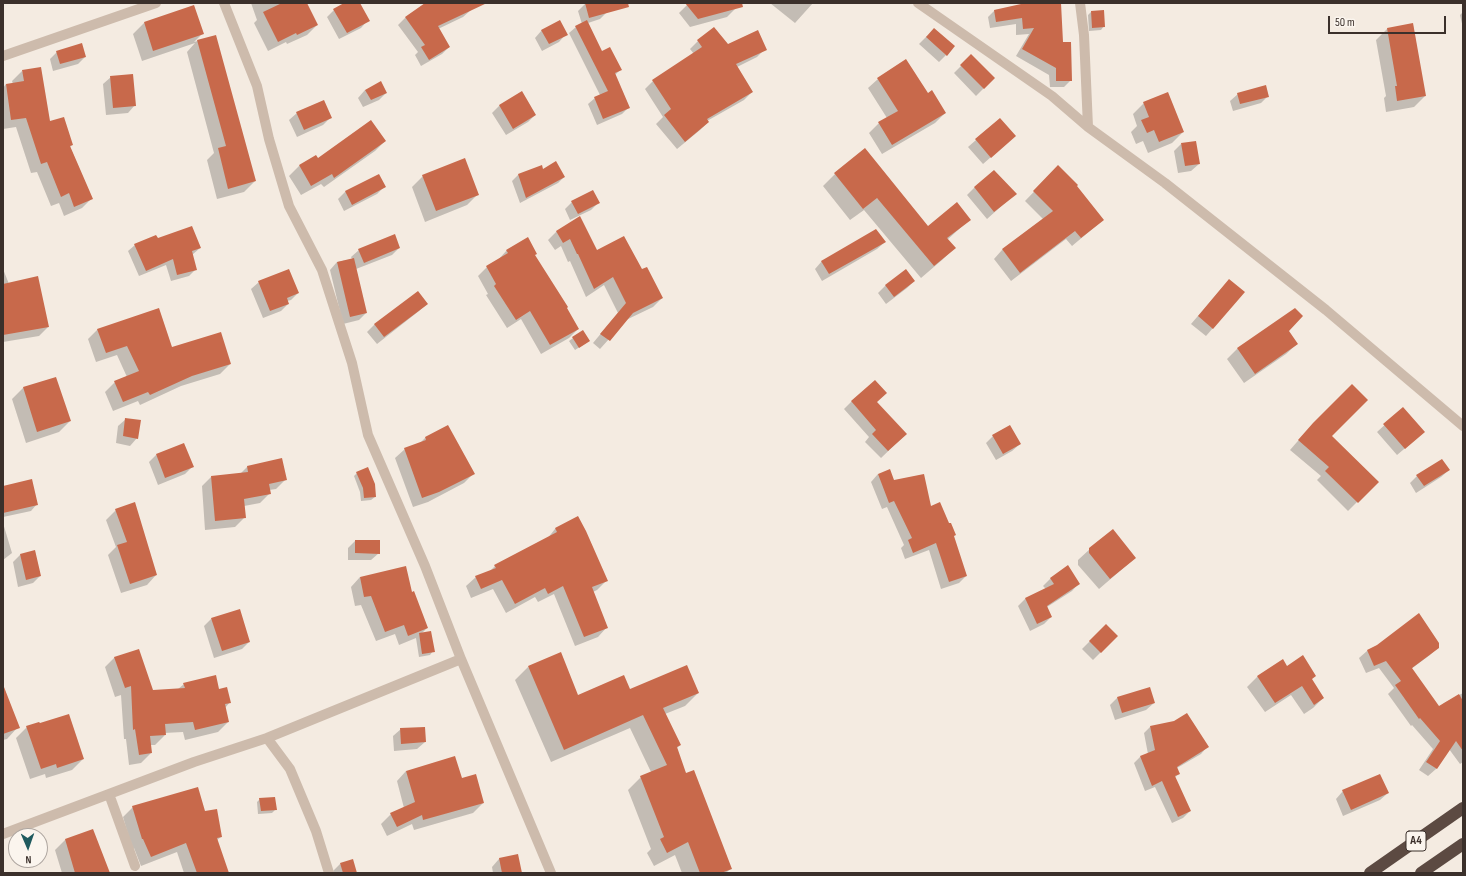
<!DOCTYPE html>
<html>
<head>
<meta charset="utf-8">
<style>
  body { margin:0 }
  #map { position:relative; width:1466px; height:876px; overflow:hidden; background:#f4ebe1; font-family:"Sofia Sans Condensed",sans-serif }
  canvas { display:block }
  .frame { position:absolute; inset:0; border:4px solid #3b302b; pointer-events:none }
  .north { position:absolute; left:8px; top:828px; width:40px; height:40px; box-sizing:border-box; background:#fbf5ee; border:1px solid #aea6a0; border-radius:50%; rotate:178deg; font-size:11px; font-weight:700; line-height:16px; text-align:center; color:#3b302b }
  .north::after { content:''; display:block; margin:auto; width:14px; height:18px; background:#1f5a5e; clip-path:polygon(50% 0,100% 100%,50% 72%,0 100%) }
  .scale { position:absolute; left:1328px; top:16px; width:118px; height:18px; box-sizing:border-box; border:2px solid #3b302b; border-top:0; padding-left:5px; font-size:12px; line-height:14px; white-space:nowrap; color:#3b302b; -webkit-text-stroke:3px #fbf5ee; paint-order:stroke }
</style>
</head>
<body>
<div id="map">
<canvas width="1466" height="876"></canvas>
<div class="frame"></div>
<div class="north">N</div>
<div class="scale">50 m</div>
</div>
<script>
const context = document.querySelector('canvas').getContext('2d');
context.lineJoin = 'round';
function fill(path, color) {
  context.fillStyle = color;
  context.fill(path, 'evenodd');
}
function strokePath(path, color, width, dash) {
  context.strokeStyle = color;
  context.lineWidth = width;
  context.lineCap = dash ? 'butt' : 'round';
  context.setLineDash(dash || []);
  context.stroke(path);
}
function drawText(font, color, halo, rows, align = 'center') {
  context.font = font + ' "Sofia Sans Condensed",sans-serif';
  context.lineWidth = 4;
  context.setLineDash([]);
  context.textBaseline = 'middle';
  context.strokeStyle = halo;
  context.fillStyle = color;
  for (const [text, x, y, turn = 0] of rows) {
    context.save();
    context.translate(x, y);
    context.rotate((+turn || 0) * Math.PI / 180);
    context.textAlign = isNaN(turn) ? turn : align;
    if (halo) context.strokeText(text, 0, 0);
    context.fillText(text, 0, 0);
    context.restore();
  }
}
fill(new Path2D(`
  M251,3H306L317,25L307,35L287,44L286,42L268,51L254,23L257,20Z
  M346,3H359L368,20L361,28L339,39L327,17L334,10Z
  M426,3H467L471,10L463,17L438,29L449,47L442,54L421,66L415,55L418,52L398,25L405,18Z
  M588,3H605L607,12L600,19L588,23L602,53L621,69L615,75L629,107L622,114L597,125L588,104L595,98L600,95L569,33L576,27L582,24L578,11L585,4Z
  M689,3H734L735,9L727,17L690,27L679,13Z
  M770,3H813L795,23Z
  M1060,3L1062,43L1071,80L1064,87H1050L1049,75L1016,56L1029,34L1016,35V24L990,28L988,17L995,10Z
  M1091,12L1104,26L1101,30L1089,31L1088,15Z
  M1463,12V28L1460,15Z
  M144,23L203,33L194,42L215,36L255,181L244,192L217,199L207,160L214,153L187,52L195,43L142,61L133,34Z
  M1413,25L1425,96L1414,107L1386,112L1384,98L1386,96L1376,40L1387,29Z
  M542,30L566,34L559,42L542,51L535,38Z
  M927,36L946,55L939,62L919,44Z
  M698,41L765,49L757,57L737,67L752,92L744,100L707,121L708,122L700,130L677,149L656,124L663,117L645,89L653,81L694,54L690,49Z
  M57,52L85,57L78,64L53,71L50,59Z
  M971,56L994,78L976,96L954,73Z
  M22,71L49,123L72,145L70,147L92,198L82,208L64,216L59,203L51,206L37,172L31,173L16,127L3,129V88L6,84H13L12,81Z
  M111,77L135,105L128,113L106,115L103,84Z
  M878,79L945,113L935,123L882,154L869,133L879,123L887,118L868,88Z
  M365,90L386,93L379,100L363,107L358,98Z
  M1238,94L1268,96L1261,103L1233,111L1230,101Z
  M1144,103L1183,132L1172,143L1148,153L1143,141L1136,144L1131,132L1137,126L1133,114Z
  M500,105L535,115L528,122L506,135L492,113Z
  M297,113L330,118L323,125L297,137L289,120Z
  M1000,119L1007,143L983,164L968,147Z
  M385,141L375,151L324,187L321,184L301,195L289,176L299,166L316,156L318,159Z
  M1181,144L1199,164L1191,171L1178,173L1174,151Z
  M541,167L543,170L564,177L558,183L520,203L512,181L518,175Z
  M1058,167L1076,186L1103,220L1072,246L1066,239L1011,281L994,259L1002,250L1043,219L1025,201Z
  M835,174L928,227L969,220L947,240L954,248L942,260L921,278L864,210L850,220L823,186Z
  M378,175L384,187L377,194L344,211L338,199L345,192Z
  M423,176L478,194L467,205L425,222L412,187Z
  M975,187L1015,194L987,219L967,195Z
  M572,202L598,203L591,210L570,220L565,209Z
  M557,231L596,251L641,271L662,298L653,307L626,320L600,349L593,343L618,313L604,285L586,297L570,261L568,262L561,246L555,250L548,240Z
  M157,240L200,248L192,255L196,269L189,276L171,281L166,265L139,276L128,251L135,245Z
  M885,242L877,249L822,281L815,269L822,261Z
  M399,248L392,255L356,269L366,313L359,320L343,324L330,270L337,262L352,259L351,257L359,250Z
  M507,250L534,255L578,329L569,338L541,354L521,319L507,328L486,295L488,294L478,276L487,267L498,260Z
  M3,269L9,284L3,291Z
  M906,270L914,281L907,288L886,304L878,293L885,286Z
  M259,282L298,293L291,300L287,301L288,304L281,311L263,318L251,289Z
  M1222,288L1213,328L1206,336L1191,324Z
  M427,304L419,311L377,344L367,332L375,324Z
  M3,306L48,327L39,336L3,342Z
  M1295,309L1287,330L1297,344L1286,354L1244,383L1227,359L1237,349Z
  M98,329L171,349L230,364L220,374L181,386L140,405L138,401L113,411L105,392L115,382L127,377L117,355L96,362L88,339Z
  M573,338L589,341L575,350L569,341Z
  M55,378L70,421L59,432L26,443L12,399L23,388Z
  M852,401L876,403L906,434L881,458L865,442L869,437L844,409Z
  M1403,408L1416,439L1397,455L1377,432Z
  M126,419L137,438L130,446L116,443L118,426Z
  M1304,434L1331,436L1377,482L1348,511L1317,480L1321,476L1290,450Z
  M993,436L1020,444L1012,451L996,460L986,443Z
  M425,438L473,474L464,483L428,502L413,507L395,458L405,449L420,443Z
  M156,455L192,467L185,474L158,485L149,462Z
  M281,459L286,479L276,489L269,490L270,493L260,503L244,506V518L235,527L205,530L202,486L211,477L240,474L247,467Z
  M1449,470L1441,477L1416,493L1410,483L1417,476Z
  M357,473L375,497L371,500L361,501L360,492L354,476Z
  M878,474L930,507L953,537L966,576L959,583L941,589L929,550L905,559L901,548L904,545L887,507L882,509L871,482Z
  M3,487L37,504L31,511L3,517Z
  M116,510L156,575L147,585L121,593L108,555L116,547L106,520Z
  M578,517L607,580L597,590L593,592L607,627L598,637L575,646L554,594L538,602L535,597L506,613L493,589L471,598L466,586L476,577L489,572L495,566L547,539L555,529Z
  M3,523L12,553L3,560Z
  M355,541L379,553L371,560H348V548Z
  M1090,549L1135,558L1099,589L1078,565V560Z
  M35,552L40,576L33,583L18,587L13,562L20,555Z
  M360,577L411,593L427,628L422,633L433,651L430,655L419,657L416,638L399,645L395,634L376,641L361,605L355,606L351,587Z
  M1051,578L1079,583L1072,591L1047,607L1051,617L1044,624L1030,631L1018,606L1025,599L1046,589L1043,586Z
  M211,619L249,642L242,649L214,658L204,626Z
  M1106,625L1117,636L1093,660L1082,649Z
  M1378,646L1438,647L1430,655L1411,669L1439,708L1444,703L1463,693V762L1460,764L1449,749L1436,769L1428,776L1419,770L1433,749L1412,725L1411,726L1388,694L1394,688L1379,668L1366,673L1359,658L1367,651Z
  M115,657L152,691L177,690L184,684L218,690L230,702L225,708L228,722L218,732L185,740L183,732L164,733L165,735L155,745H150L151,753L141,763L129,765L126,739H124L121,695L115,697L105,667Z
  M1282,661L1287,667L1323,698L1313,708L1304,714L1291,695L1265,712L1247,687L1257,677Z
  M528,667L578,697L630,690L698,693L685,706L665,714L680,745L676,749L686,774L731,868L726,873H682L675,855L654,866L647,853L651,849L628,790L641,777L651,772L630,728L551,762L515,680Z
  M3,685L18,727L7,739L3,740Z
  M1117,698L1154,703L1146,710L1115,720L1110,705Z
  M39,725L83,759L72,770L46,778L45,774L30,779L16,738L27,727Z
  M1150,727L1207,747L1201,754L1177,768L1179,774L1174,778L1190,811L1183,818L1172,823L1155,787L1145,791L1134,763L1140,757L1148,754L1144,733Z
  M401,729L425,742L417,749L394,751L393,736Z
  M406,771L461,779L483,803L473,813L414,830L412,824L387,836L381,824L391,814L404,808L397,781Z
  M1343,791L1388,793L1380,800L1343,816L1336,799Z
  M260,799L276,809L272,813L258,814L257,802Z
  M133,807L204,812L221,837L217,840L227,873H184L177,852L141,866L134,848H132L123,817Z
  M92,830L109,873H62L55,850L65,840Z
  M517,855L521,873H493L492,867L499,859Z
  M340,864L356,873H334L333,871Z`), '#0003');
fill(new Path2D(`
  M282,3H307L318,25L297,35L296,33L278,42L263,12Z
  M344,3H360L370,21L347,33L333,9Z
  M425,3H487L438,26L450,47L429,60L421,47L425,45L405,17Z
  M585,3H628L629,7L589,18Z
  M685,3H742L743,7L698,19Z
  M1039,3H1061L1063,42H1071L1072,81H1056V68L1022,49L1034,28L1023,29L1022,18L996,22L994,10L1021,4Z
  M194,5L204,34L153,51L144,22Z
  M1104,10L1105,27L1092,28L1091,11Z
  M560,20L568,35L549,44L541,30Z
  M587,20L602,51L610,47L622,70L615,73L630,108L603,119L594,97L608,91L575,26Z
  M1413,23L1426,96L1397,101L1395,86H1397L1387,28Z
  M714,27L728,44L758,30L767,50L736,64L753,92L707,119L709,122L685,142L664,115L671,109L652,80L702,47L697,40Z
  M934,28L955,46L947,56L926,37Z
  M216,35L256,181L228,189L218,148L226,146L197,40Z
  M82,43L86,57L60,64L56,51Z
  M971,54L995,78L984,89L960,65Z
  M906,59L928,93L932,90L946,113L892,145L878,122L898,111L877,78Z
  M41,67L50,121L64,117L73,145L70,146L93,199L74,207L69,193L61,197L47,162L41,164L26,118L11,120L6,84L24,81L22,70Z
  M133,74L136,106L113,108L110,76Z
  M381,81L387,93L371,100L365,90Z
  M1266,85L1269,97L1240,104L1237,93Z
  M522,91L536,115L513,129L499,105Z
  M1168,92L1184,132L1159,142L1154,130L1147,133L1141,120L1149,117L1143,102Z
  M324,100L332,118L304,130L296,112Z
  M1000,118L1016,136L991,158L975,139Z
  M371,120L386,141L334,178L332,174L311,186L299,165L316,155L318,158Z
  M1196,141L1200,164L1185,166L1181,143Z
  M865,148L928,226L957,202L971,220L947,238L956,248L934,266L877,198L863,209L834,173Z
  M465,158L479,195L436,211L422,175Z
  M556,161L565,177L526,198L518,174L542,165L543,169Z
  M1058,165L1078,185L1077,186L1104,220L1081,238L1075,231L1020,273L1002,249L1053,211L1033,191Z
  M994,170L1017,194L994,212L974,187Z
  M379,174L386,187L352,205L345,191Z
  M593,190L600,203L578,214L571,201Z
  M580,216L597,250L624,236L642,269L647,267L663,298L633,313L610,341L600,334L626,303L613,277L594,289L578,254H577L570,239L563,243L556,231Z
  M192,226L201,248L192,251L197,270L177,275L173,259L146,271L134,244L156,235L158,238Z
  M876,229L886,242L829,274L821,261Z
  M395,234L400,248L364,263L358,249Z
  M528,237L537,254L535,255L568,307L567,308L579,329L550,345L530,311L516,320L494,286L496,284L486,266L508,253L506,250Z
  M354,258L367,313L350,317L337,262Z
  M289,269L299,293L287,298L289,304L270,311L258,281Z
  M906,269L915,281L894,297L885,285Z
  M38,276L49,327L3,335V284Z
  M1229,279L1245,292L1213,329L1198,316Z
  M418,291L428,304L384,337L374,324Z
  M159,308L172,347L221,332L231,364L192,376L150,395L148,392L123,402L114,381L139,371L127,346L106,353L97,329Z
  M1295,308L1303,316L1289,331L1298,344L1255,374L1237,348Z
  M583,330L590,341L579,348L572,337Z
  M56,377L71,421L37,432L23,387Z
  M875,380L887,393L877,402L907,434L888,451L872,434L876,430L851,401Z
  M1352,384L1368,400L1332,436L1379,482L1358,503L1325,471L1329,467L1298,440L1313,423Z
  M1403,407L1425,432L1405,449L1383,424Z
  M125,418L141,420L138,439L123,436Z
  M448,425L475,474L439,492L422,498L404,448L426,440L425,437Z
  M1010,425L1021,444L1003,454L992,435Z
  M184,443L194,467L165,478L156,454Z
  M282,458L287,480L269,484L271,494L244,499L246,518L215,521L211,476L248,472L247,466Z
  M1442,459L1450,470L1424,486L1416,475Z
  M368,467L375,484L376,497L364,498L363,488L356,472Z
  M890,469L894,480L924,474L931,506L940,502L949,523H951L956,535L954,536L967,576L949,582L936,543L913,553L908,540L912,538L894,501L889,503L878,474Z
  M32,479L38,505L3,513V486Z
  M135,502L157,575L130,584L117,545L127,542L115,509Z
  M578,516L586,531L608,581L592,587L608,628L584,637L563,586L548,594L545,588L515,604L502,580L481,589L475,576L496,568L494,565L557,532L555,528Z
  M1113,529L1136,558L1110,579L1089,553V548Z
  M355,540H380V554L355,553Z
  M35,550L41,576L26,580L20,554Z
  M1068,565L1080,584L1047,606L1052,617L1037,624L1025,598L1054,584L1050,578Z
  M406,566L412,592L414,591L428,628L408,636L404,625L385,632L371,596L364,597L360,577Z
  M240,609L250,642L222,651L211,618Z
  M1419,613L1439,643V648L1412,668L1439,706L1459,694L1463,701V751L1456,741L1437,769L1426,762L1440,741L1420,718L1419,719L1395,685L1401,681L1386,661L1374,666L1367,650L1377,645Z
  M1106,624L1118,636L1101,653L1089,641Z
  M431,631L435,652L422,654L419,633Z
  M139,649L153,690L185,688L183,683L216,675L219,689L227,687L231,703L225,704L229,722L195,730L193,722L165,724L166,735L150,736L152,753L139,755L135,729L133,730L131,686L125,688L114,657Z
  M561,652L578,695L624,675L630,689L687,665L699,693L663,708L681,745L677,747L686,773L694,770L732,869L721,873H700L688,842L667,853L660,839L664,837L640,776L667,765L643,715L564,750L528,666Z
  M1303,655L1316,676L1312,679L1324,698L1314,705L1302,686L1275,703L1257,676L1283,659L1287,666Z
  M3,687H4L20,728L3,734Z
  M1150,687L1155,703L1122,713L1117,697Z
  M1187,713L1209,747L1177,767L1180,774L1175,776L1191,811L1178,817L1162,781L1152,786L1140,756L1155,750L1150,726L1174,721Z
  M69,714L84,759L57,768L56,764L41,769L26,726L39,722L40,723Z
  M425,727L426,742L401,744L400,728Z
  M455,756L462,778L476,774L484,803L423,820L422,815L397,827L390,813L415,802L406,771Z
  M1380,774L1389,793L1351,810L1342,790Z
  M198,787L205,811L217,809L222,837L217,838L229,873H197L186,843L151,857L143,839H142L132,806Z
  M275,797L277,810L261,811L259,798Z
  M93,829L110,873H75L65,839Z
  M518,854L522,873H502L499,858Z
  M353,859L357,873H343L340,863Z`), '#c8694b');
strokePath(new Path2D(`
  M224,3L257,86L269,139L289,206L322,270L352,363L368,435L425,566L461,659L551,873
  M918,3L1052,96L1088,127L1165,183L1326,310L1463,426
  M1080,3L1084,35L1088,127
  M3,56L156,3
  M267,738L290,769L316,831L329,873
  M109,794L135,866
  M3,834L194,762L267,738L461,659`), '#cdbbac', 10);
strokePath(new Path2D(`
  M1370,873L1463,808
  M1421,873L1463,844`), '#5c4a42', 12);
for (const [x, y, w] of [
  [1416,841,20]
]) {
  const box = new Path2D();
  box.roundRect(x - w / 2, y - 10, w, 20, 3);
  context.fillStyle = '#fbf5ee';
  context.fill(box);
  strokePath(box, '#3b302b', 1);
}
drawText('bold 12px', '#3b302b', null, [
  ["A4",1416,841]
]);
</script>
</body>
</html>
